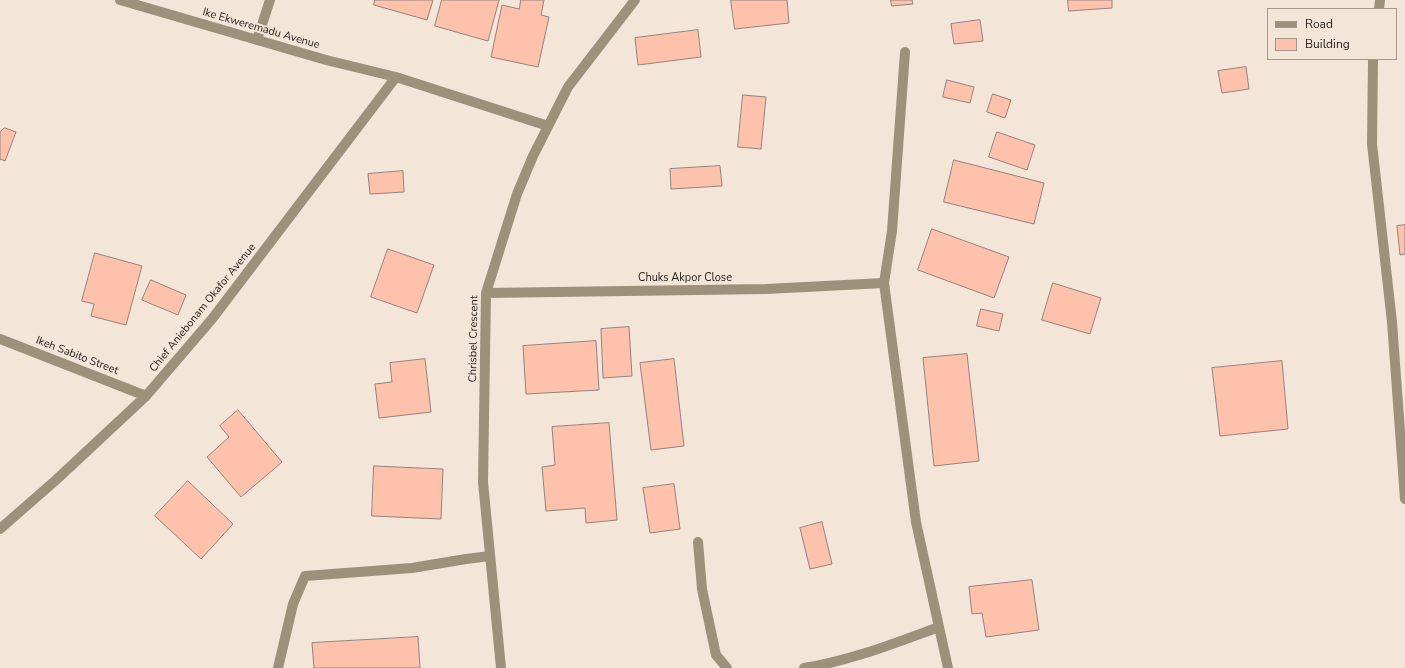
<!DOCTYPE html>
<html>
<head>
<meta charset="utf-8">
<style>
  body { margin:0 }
  #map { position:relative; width:1405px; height:668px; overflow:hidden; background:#f4e5d9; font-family:"Nunito Sans",sans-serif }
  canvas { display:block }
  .legend { position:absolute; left:1267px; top:8px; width:130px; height:52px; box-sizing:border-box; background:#f4e5d9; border:1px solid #a3978f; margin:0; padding:5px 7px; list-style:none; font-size:12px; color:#29231f }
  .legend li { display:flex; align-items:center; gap:8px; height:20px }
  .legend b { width:20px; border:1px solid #a3978f }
</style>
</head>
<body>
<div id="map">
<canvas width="1405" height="668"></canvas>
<ul class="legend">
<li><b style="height:5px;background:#9d917c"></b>Road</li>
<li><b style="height:11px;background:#fdc1ac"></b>Building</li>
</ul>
</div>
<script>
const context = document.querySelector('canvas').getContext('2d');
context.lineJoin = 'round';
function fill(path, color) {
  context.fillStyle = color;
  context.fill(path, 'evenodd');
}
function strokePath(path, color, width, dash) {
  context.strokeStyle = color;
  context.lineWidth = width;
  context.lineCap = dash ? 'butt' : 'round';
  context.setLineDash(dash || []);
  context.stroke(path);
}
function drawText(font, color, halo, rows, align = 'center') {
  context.font = font + ' "Nunito Sans",sans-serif';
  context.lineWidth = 4;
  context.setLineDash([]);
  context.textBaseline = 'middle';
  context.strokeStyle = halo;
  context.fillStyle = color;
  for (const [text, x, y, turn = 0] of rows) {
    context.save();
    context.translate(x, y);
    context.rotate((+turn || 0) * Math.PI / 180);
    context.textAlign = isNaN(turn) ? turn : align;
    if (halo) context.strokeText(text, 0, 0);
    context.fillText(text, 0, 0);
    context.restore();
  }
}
const building = new Path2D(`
  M375,0H433L427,20L374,5Z
  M442,0H499L488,41L435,26Z
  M521,0H544L541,15L549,17L538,67L491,57L502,5L519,9Z
  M731,0H787L789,23L735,29Z
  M891,0H912L913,4L892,6Z
  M1068,0H1112V8L1069,11Z
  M980,20L983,41L954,44L951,24Z
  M698,30L701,57L638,65L635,38Z
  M1246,67L1249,89L1222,93L1218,71Z
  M947,80L974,87L970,103L943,97Z
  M993,94L1011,100L1005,118L987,112Z
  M743,95L766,97L761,149L738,147Z
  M5,128L16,132L5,161L0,159V132Z
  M997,132L1035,145L1027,170L989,157Z
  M954,160L1044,183L1034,224L944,202Z
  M720,166L722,186L671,189L670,169Z
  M403,171L404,192L370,194L368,174Z
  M1405,225V254L1400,255L1397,226Z
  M932,229L1009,257L994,298L918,270Z
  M388,249L434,265L417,313L371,297Z
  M95,253L142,266L126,325L91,316L94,304L82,301Z
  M151,280L186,295L178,315L142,300Z
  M1053,283L1101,298L1090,334L1042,320Z
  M981,309L1003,314L999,331L977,326Z
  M629,327L632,376L603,378L601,329Z
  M596,341L599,390L526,394L523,346Z
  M967,354L979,461L934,466L923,358Z
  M425,359L431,412L379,418L375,384L392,382L390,363Z
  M674,359L684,446L651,450L640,363Z
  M1282,361L1288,429L1220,436L1212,368Z
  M238,410L282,462L241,497L207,457L229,437L220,426Z
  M609,423L617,520L586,523L585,508L546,511L542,467L555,465L552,427Z
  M374,466L443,469L441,519L372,516Z
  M188,481L233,524L201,559L155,516Z
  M674,484L680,529L650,533L643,488Z
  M822,522L832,564L810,569L800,528Z
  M1032,580L1039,630L986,637L982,613L972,614L969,587Z
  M418,637L420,668H314L312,643Z`);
fill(building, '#fdc1ac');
strokePath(building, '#93837d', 1);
strokePath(new Path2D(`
  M120,0L326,60L396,77L548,126
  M1379,9L1380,0
  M257,40L270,0
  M905,52L892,231L884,283L916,522L948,668
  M1373,59L1372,144L1392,322L1405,499
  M486,293L766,289L884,283
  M0,339L146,396
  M0,529L56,480L146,396L212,319L396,77
  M698,542L702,589L716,655L727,668
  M278,668L293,604L305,576L412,568L466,559L490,556
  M501,668L483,482L486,293L517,194L533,156L568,87L635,0
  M804,668C850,661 895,643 939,627`), '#9d917c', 10);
drawText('11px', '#29231f', '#f4e5d9', [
  ["Ike Ekweremadu Avenue",261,29,16],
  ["Chuks Akpor Close",685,278],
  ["Chief Aniebonam Okafor Avenue",203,308,-51],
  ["Chrisbel Crescent",474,339,-89],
  ["Ikeh Sabito Street",77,356,21]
]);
</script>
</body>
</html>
